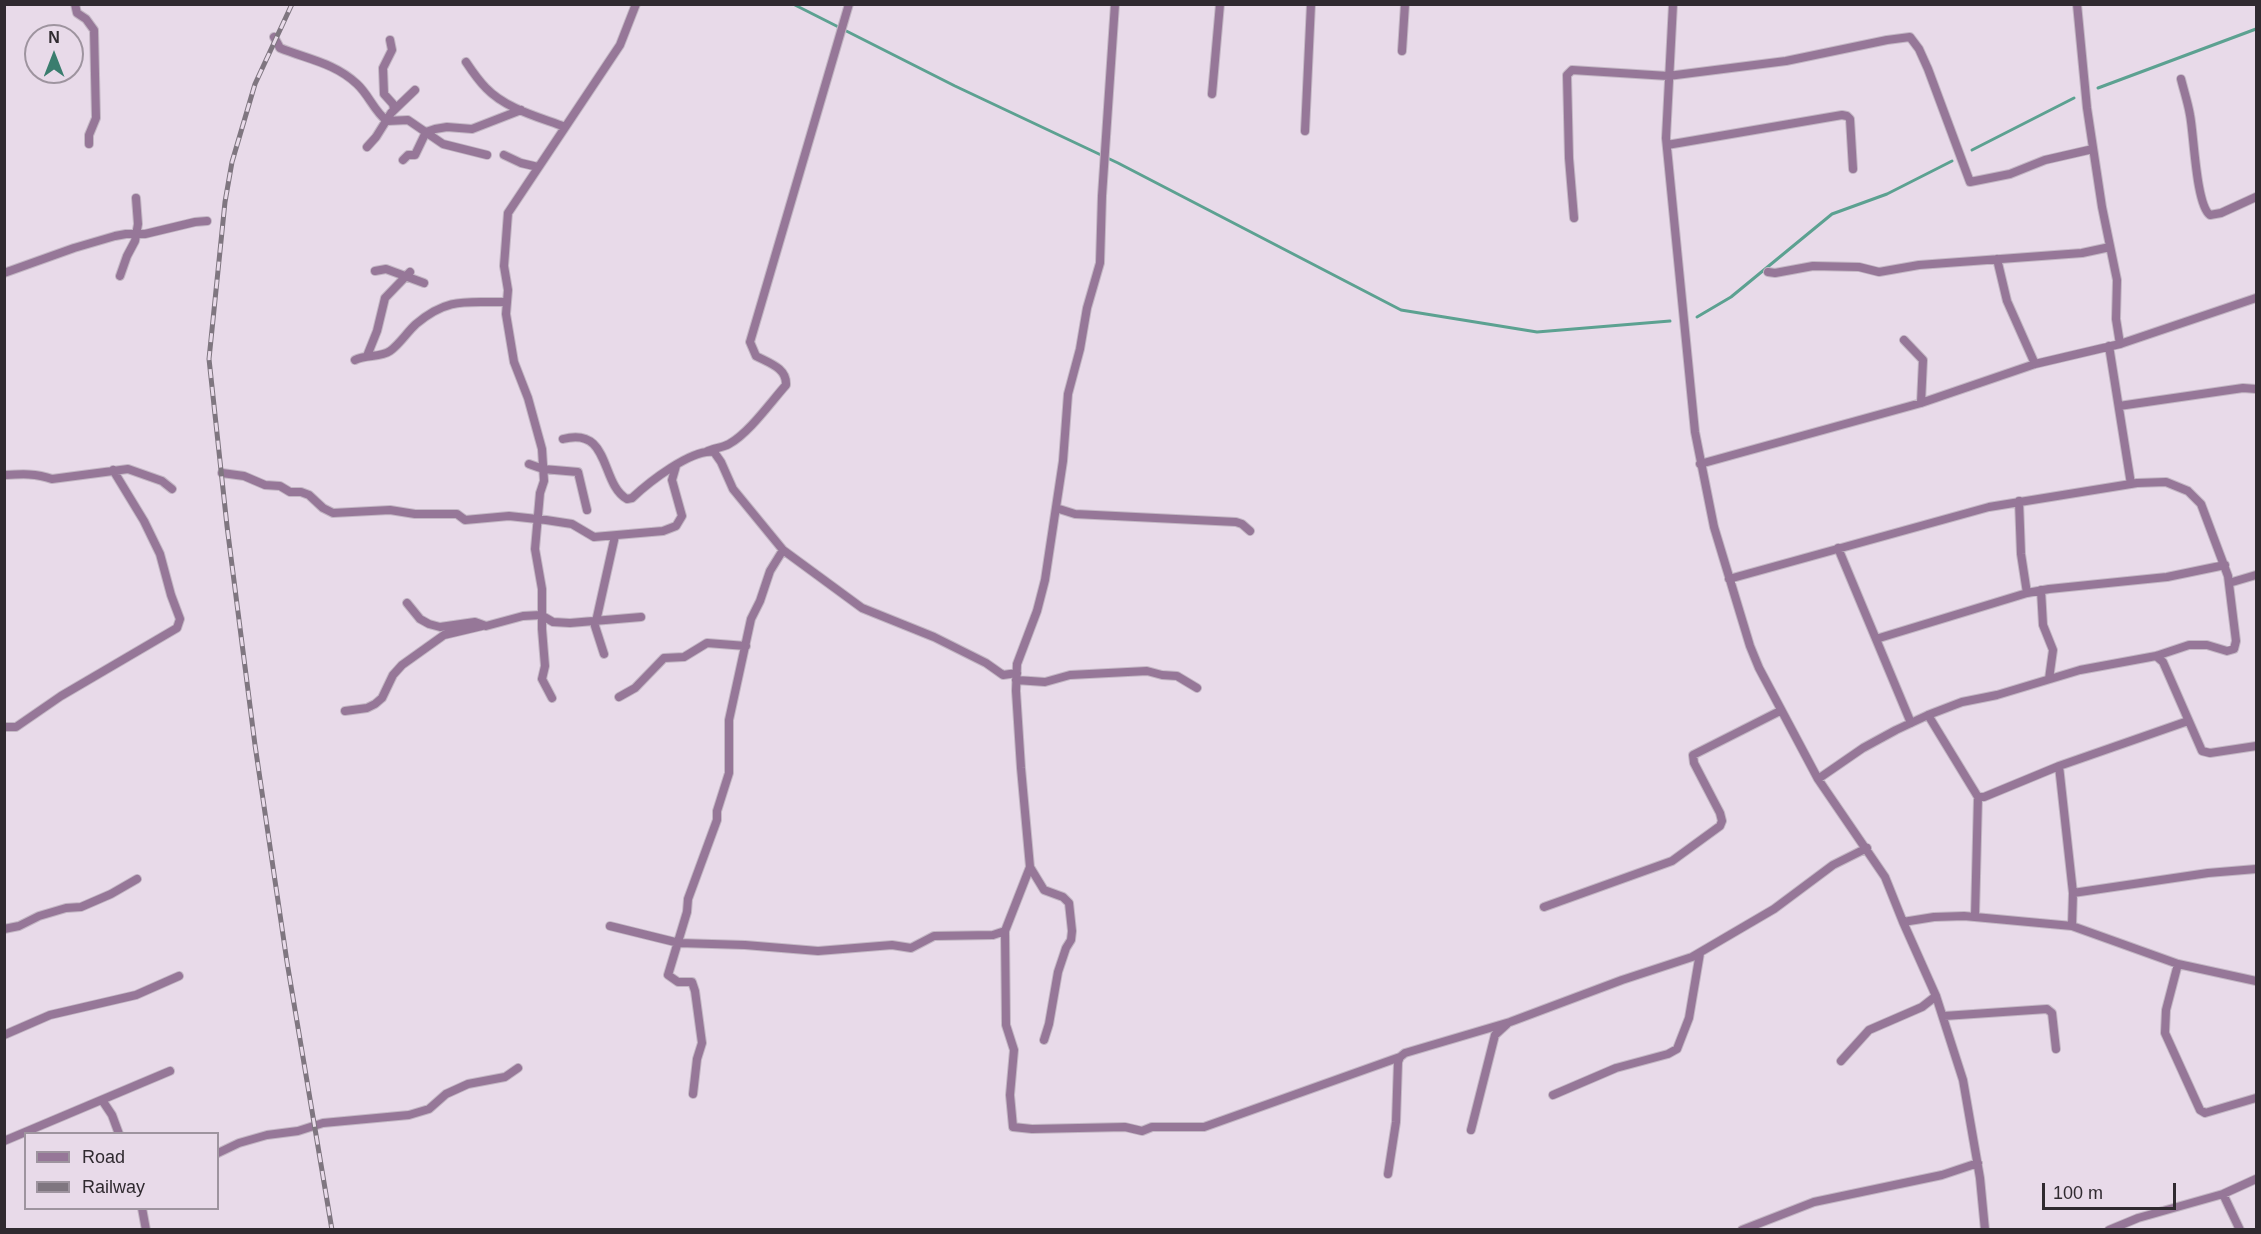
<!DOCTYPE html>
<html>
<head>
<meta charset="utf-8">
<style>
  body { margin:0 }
  #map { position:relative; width:2261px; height:1234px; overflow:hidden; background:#e8dae9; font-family:Helvetica,sans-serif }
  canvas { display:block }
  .frame { position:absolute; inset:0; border:6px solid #302a30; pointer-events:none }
  .legend { position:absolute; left:24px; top:1132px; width:195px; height:78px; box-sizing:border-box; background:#e8dae9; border:2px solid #9e949f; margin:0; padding:8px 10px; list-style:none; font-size:18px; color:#302a30 }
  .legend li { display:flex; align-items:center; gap:12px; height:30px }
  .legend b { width:30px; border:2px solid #9e949f }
  .north { position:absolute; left:24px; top:24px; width:60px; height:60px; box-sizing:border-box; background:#e8dae9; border:2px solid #9e949f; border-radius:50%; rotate:0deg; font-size:16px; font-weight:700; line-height:24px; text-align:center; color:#302a30 }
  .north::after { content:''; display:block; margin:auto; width:21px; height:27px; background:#3a7d6e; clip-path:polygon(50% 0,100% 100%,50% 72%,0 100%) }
  .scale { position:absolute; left:2042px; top:1183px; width:134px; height:27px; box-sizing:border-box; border:3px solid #302a30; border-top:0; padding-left:8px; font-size:18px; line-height:21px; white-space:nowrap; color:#302a30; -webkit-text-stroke:4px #e8dae9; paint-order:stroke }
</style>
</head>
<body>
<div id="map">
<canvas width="2261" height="1234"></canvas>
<div class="frame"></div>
<ul class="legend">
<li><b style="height:8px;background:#967798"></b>Road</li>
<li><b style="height:8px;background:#7f7680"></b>Railway</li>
</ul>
<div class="north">N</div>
<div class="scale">100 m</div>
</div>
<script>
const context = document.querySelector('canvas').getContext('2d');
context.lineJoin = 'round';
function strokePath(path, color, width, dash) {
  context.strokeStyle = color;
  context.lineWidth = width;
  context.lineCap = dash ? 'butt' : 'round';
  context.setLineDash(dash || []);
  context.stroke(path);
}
strokePath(new Path2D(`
  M793,4L955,86L1118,163L1401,310L1537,332L1670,321
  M2098,88L2256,29
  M1972,150L2074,98
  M1697,317L1731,297L1832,214L1887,194L1952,161`), '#5ca191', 3);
const minor = new Path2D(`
  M75,4L77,13L86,19L94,30L96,118L89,135V144
  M1673,4L1666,138L1695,432L1714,527L1750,646L1759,668L1818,779L1885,877L1903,922L1936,996L1963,1080L1980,1178L1985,1230
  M2077,4L2087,108L2102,207L2117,280L2116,319L2120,344
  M274,37L280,48C307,59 335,63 357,84C369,95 374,111 387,121L408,120L443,144L487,155
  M390,40L392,50L383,68L384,94L393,104L394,109
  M1402,51L1405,4
  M466,62C472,71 478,80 486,88C506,109 539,117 565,127
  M2181,79C2184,91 2188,103 2190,115C2194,135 2196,205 2210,215L2221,213L2256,197
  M1212,94L1220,4
  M1305,131L1311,4
  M1667,145L1842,115L1847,116L1850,119L1853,169
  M367,147L376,137L391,113L415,90
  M504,155L521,163L538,167
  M403,160L408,155H415L426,132L435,129L447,127L472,129L521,110
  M1574,218L1569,158L1567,75L1572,70L1668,76L1786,61L1887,40L1910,37L1919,49L1928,69L1970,182L2010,174L2045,160L2093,149
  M1997,259L2007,301L2035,364
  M375,271L386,269L424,283
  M1768,272L1775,273L1813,266L1859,267L1879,272L1919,265L2082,253L2110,247
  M4,273L74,248L115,236L126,234H145L195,222L207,221
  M120,276L127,256L135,241L138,224L136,198
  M1904,340L1923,360L1921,403
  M2109,346L2131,484
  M367,356L377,331L385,298L410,272
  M355,360C366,354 380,358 390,351C400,344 407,332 416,324C449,296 468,303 507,302
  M2119,406L2243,388L2256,389
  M563,439C611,426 600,484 627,499L632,498C648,483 692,448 714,452L721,462L733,489L783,550L862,608L934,637L986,663L1003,675L1017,673
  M706,452C713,448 722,448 729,444C749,433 770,403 786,385C787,368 769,363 756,356L750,342L849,4
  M529,464L543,469L578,472L587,510
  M1700,464L1921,403L2035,364L2120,344L2256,298
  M222,473L244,476L265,485L280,486L290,492H301L309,495L323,508L333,513L390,510L415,514H457L465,520L509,516L546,520L572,524L594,537L663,531L676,526L682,516L672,480L676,466
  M4,475C21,474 36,473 52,479L128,469L162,481L172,489
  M2019,501L2021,554L2027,593
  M1056,508L1075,514L1236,522L1242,524L1250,531
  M1838,548L1911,723
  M1729,579L1989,507L2137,483L2166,482L2188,491L2201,504L2228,576L2236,641L2234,649L2227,651L2207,645H2189L2156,656L2080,670L1997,695L1962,702L1928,715L1896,730L1863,748L1818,779
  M2229,583L2256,575
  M2041,590L2043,625L2053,650L2049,679
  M407,603L420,619L429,624L440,627L475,622L486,626L523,616L541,615L553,622L570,623L641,617
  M1876,639L2027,593L2049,589L2167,577L2225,565
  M604,654L595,626L615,536
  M2156,656L2163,662L2202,751L2210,753L2256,746
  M1016,680L1045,682L1070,675L1147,671L1162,675L1177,676L1197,688
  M619,697L635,688L664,658L684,657L707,643L746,646
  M552,698L542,679L545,666L542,629V589L535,549L540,493L544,481L542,449L528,398L514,362L506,314L508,290L504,266L508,213L620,45L636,4
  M345,711L367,708L375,704L382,698L393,675L402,665L444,635L482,626
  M1928,715L1978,797H1984L2059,766L2188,721
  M4,727H16L61,696L177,628L180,619L171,595L160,554L144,521L113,470
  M2059,766L2073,893L2072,926
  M2073,893L2208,873L2256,869
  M1544,907L1672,861L1720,826L1722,821L1720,813L1694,763L1693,755L1780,711
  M1975,917L1978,797
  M1903,922L1934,917L1964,916L2072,926L2178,964L2256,981
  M610,926L679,943L745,945L818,951L892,945L911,948L934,936L993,935L1005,931L1030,867
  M4,929L19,926L39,916L66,908L81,907L111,894L137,879
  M1005,931L1006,1025L1014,1050L1010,1095L1013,1127L1032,1129L1125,1127L1142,1131L1152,1127H1204L1400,1057
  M2178,964L2166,1010L2165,1033L2200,1110L2205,1113L2256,1098
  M1944,1016L2047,1009L2052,1013L2056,1049
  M4,1035L50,1015L136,995L179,976
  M1044,1040L1049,1024L1058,972L1066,948L1071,940L1072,931L1069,903L1063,897L1044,890L1030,867L1021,768L1016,691L1017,664L1037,611L1045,580L1063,461L1068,394L1080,349L1087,308L1100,263L1102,196L1115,4
  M1841,1061L1869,1030L1922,1007L1936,996
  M693,1094L697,1059L702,1043L695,991L692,982H678L668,975L687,912L688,899L717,820V811L729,773V720L751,619L760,601L770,571L783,550
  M1553,1095L1616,1068L1668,1054L1677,1049L1689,1018L1700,953
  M102,1100L112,1115L119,1134
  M1471,1130L1495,1035L1507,1024
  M4,1141L170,1071
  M218,1153L239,1143L267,1135L298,1131L323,1123L409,1115L429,1109L446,1094L468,1084L505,1077L518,1068
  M1388,1174L1396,1122L1398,1062L1400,1057L1405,1053L1510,1022L1622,980L1692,957L1774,909L1833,865L1867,848
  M2223,1194L2240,1230
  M142,1208L146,1230
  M1742,1230L1814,1202L1942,1175L1978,1163
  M2109,1230L2138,1218L2223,1194L2256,1179`);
strokePath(minor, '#c3b7c4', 10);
strokePath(minor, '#967798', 8);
const rail = new Path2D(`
  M292,4L255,84L232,162L225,202L209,359L227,526L255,745L287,962L332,1230`);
strokePath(rail, '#7f7680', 5);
strokePath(rail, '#e8dae9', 3, [9]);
</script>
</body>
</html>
